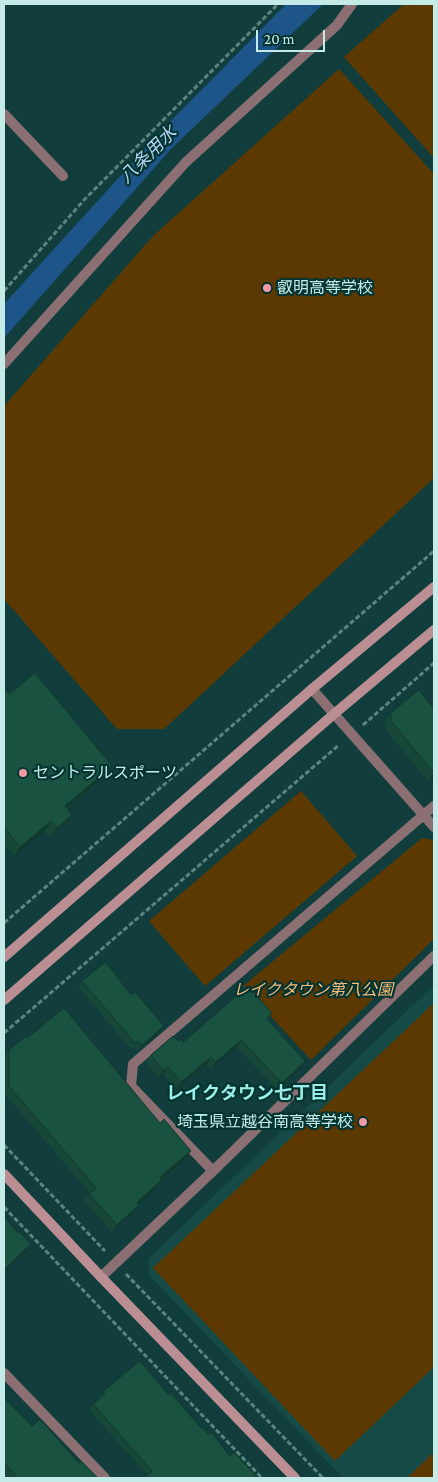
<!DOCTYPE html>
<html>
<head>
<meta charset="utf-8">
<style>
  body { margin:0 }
  #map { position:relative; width:438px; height:1482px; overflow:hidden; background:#113e3c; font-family:"Crimson Pro",serif }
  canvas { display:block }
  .frame { position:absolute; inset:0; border:5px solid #c5ebe8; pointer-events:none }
  .scale { position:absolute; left:256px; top:30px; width:69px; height:22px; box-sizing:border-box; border:2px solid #c5ebe8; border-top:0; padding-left:6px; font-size:15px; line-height:18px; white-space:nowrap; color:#c5ebe8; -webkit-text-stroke:4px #043432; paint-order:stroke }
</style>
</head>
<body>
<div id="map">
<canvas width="438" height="1482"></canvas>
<div class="frame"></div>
<div class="scale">20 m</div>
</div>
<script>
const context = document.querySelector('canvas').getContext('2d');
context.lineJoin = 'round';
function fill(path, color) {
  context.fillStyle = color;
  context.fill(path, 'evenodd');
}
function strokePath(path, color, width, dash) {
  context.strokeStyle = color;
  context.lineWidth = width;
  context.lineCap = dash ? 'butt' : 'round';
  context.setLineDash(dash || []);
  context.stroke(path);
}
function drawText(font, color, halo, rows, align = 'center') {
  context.font = font + ' "Crimson Pro","Noto Sans JP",serif';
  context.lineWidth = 4.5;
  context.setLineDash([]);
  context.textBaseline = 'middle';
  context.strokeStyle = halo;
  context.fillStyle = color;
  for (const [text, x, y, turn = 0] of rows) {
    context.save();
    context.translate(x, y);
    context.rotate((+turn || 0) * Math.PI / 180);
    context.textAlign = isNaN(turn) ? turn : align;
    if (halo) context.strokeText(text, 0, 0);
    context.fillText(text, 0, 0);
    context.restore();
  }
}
fill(new Path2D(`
  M434,985V1478H343L149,1275L148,1259Z`), '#164a47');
fill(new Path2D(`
  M404,4H434V158L344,57Z
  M339,69L434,174V478L164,729H117L4,599V406L153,236Z
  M301,791L357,856L205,986L149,921Z
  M422,838L434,840V939L311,1060L243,986Z
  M434,1003V1367L335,1461L153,1268Z
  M434,1452V1478H407Z`), '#5c3900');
fill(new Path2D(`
  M286,4H323L172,148L4,338V304L162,130Z`), '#1d5589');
strokePath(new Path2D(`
  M4,291L84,200L278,4
  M363,725L434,663
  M4,923L434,551
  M4,1033L339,745
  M4,1145L105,1251
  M4,1207L262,1478
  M126,1274L323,1478`), '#5a8481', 3, [5, 2.5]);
strokePath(new Path2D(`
  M4,114L63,176
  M4,364L186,162L337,25L352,4
  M312,689L434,827
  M213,1171L131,1086L133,1064L434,806
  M101,1277L213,1171L434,956
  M4,1373L105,1478`), '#8b6f72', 10);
strokePath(new Path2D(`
  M4,957L312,689L434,587
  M4,1000L334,714L434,630
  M4,1174L101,1277L295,1478`), '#bb8e94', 10);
fill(new Path2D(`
  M4,688L9,694L105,776L67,808L66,824L50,837L45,831L14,856L4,844Z
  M434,709V779L433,778L428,781L384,728L386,725L384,722L390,714Z
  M82,981L160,1032L137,1051L134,1047L131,1049L78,987Z
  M272,1013L267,1020L301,1068L277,1090L237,1047L211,1069L207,1064L176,1089L163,1074L158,1078L146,1062L151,1055L178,1041L183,1042Z
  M27,1038L186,1158L161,1179L157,1187L138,1204L139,1205L134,1212L112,1232L84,1201L90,1193L4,1093V1058L9,1050Z
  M103,1392L169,1395L201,1428L208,1434L230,1456L258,1478H144L147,1475L89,1410L93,1404L99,1399V1398Z
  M4,1398L32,1426L98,1478H6L4,1476Z`), '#164739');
fill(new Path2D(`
  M112,766L105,776L58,815L65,806Z
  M434,772V775L433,778L428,781Z
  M72,815L66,824L50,837L57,828Z
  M51,821L45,831L14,856L20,847Z
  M164,1026L160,1032L137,1051L142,1045Z
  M241,1040L237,1047L211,1069L216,1062Z
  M211,1057L207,1064L176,1089L181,1082Z
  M305,1061L301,1068L277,1090L282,1083Z
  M168,1067L163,1074L158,1078L163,1071Z
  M191,1151L186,1158L155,1185L160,1177Z
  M162,1180L157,1187L132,1210L137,1202Z
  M139,1205L134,1212L112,1232L117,1225Z
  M31,1244L27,1250L4,1272V1270Z`), '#12392e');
const building = new Path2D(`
  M35,673L112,766L65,806L72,815L57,828L51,821L20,847L4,827V688L9,694Z
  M419,690L434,709V773L390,720L392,717L390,714Z
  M106,962L131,995L135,992L164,1026L142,1045L138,1041L135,1043L82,981Z
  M248,986L272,1013L266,1018L305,1061L282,1083L241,1040L216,1062L211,1057L181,1082L168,1067L163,1071L151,1055L173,1036L178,1041L181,1039L183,1042Z
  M64,1008L160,1123L164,1119L191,1151L160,1177L162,1180L137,1202L139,1205L117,1225L89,1194L96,1188L9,1086V1050L26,1036L27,1038Z
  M4,1217L18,1233L20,1232L31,1244L4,1270Z
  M140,1361L169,1395L171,1393L201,1428L202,1427L208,1434L211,1432L230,1456L234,1452L258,1478H149L147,1475L152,1471L93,1404L105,1394L103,1392Z
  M4,1398L32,1426L40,1419L79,1463L81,1461L98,1478H18L4,1463Z`);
fill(building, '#1a5242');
strokePath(building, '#12392e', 1);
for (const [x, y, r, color] of [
  [267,288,5,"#f39aa7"],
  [23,773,5,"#f39aa7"],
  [363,1122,5,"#f39aa7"]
]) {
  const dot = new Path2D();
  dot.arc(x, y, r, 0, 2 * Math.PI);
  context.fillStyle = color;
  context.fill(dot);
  strokePath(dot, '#043432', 2);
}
drawText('16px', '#c5ebe8', '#043432', [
  ["叡明高等学校",277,288],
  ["セントラルスポーツ",33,773],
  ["埼玉県立越谷南高等学校",353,1122,"right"]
], 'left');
drawText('italic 16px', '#f7be7a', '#043432', [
  ["レイクタウン第八公園",313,990]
]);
drawText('italic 18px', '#b3d0ef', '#043432', [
  ["八条用水",148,155,-45]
]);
drawText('bold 18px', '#9ceee9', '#043432', [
  ["レイクタウン七丁目",247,1093]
]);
</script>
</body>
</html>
